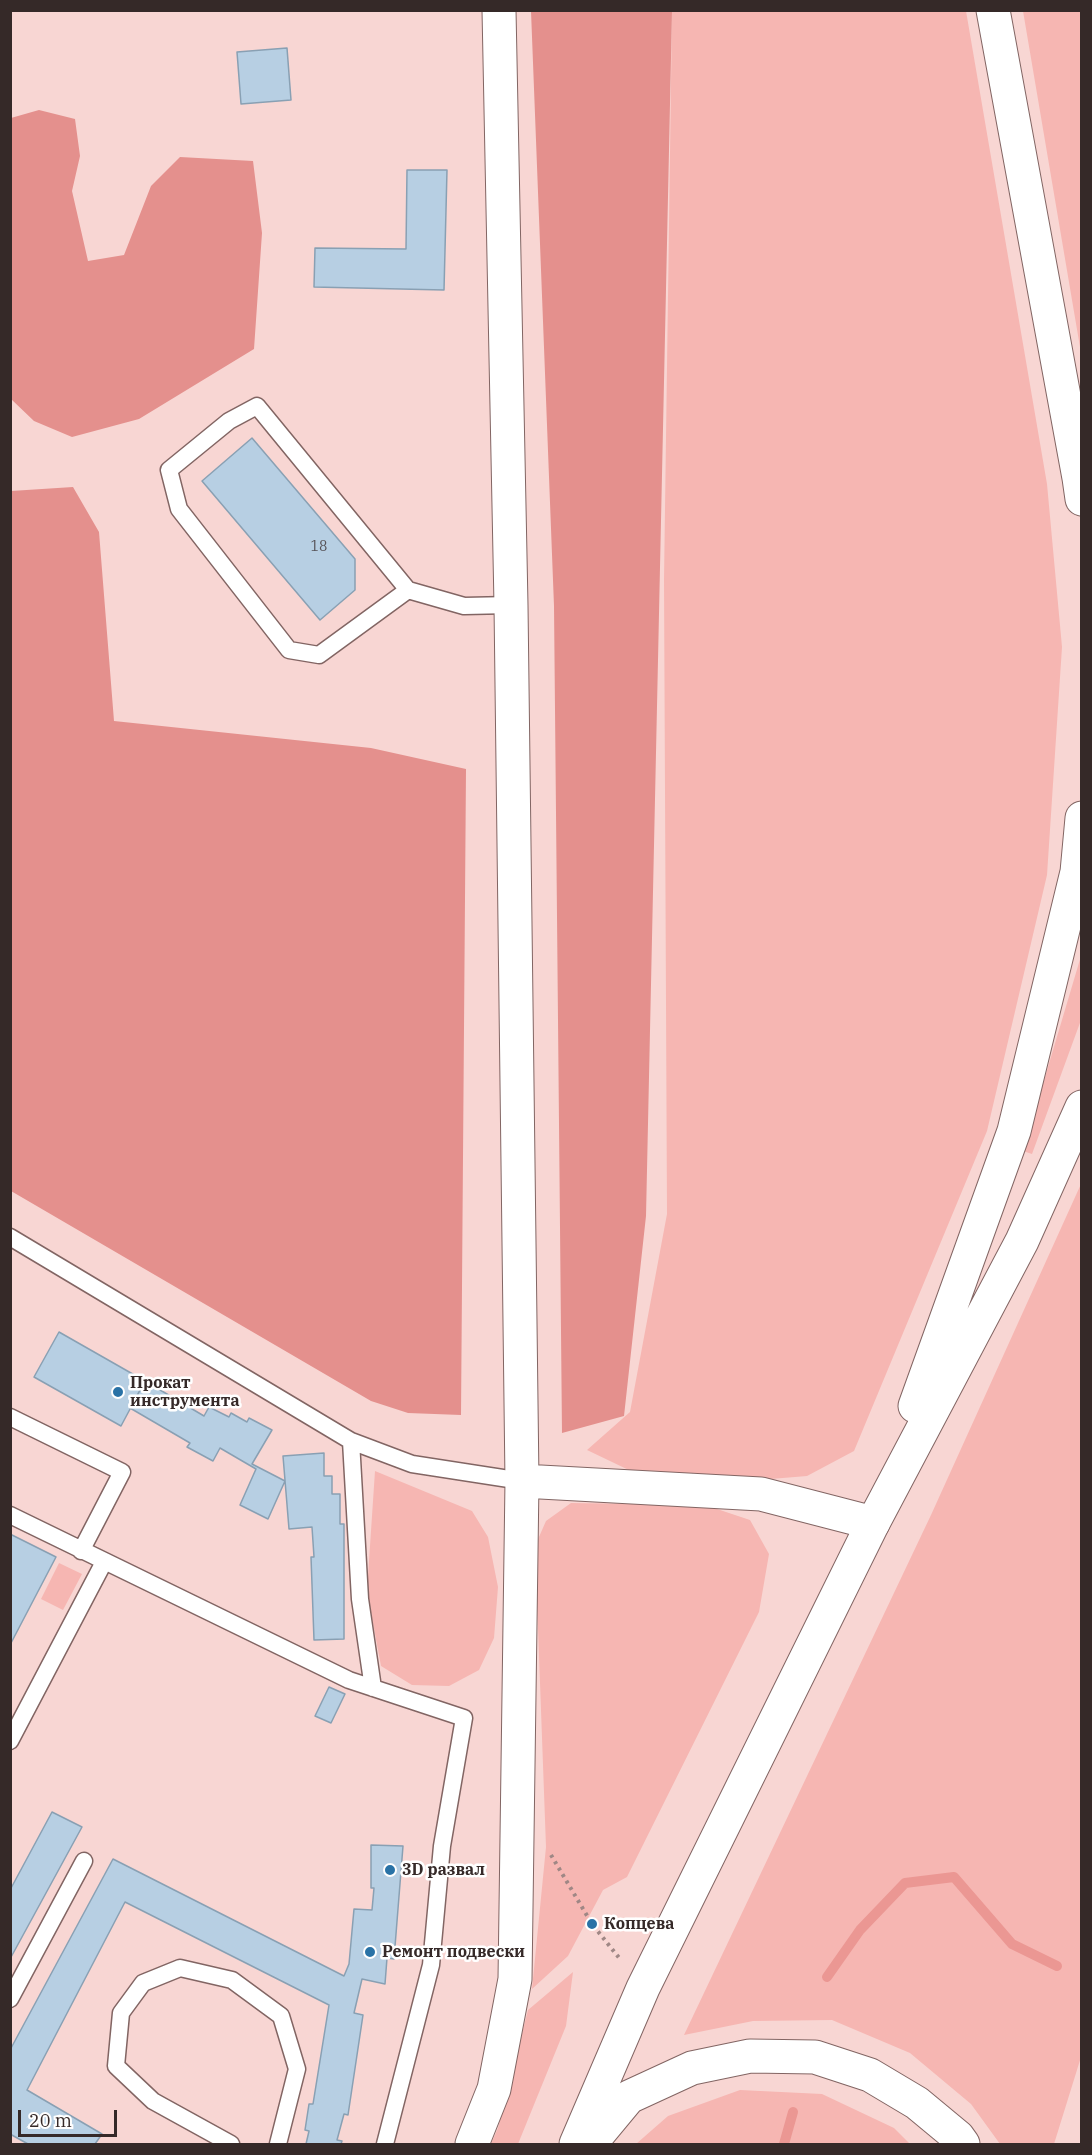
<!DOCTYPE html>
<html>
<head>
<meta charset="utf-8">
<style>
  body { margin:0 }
  #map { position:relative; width:1092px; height:2155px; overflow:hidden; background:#f8d6d3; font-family:"IBM Plex Serif",serif }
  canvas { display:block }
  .frame { position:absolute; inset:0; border:12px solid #352928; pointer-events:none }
  .scale { position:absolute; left:18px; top:2110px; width:99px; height:27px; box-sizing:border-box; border:3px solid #352928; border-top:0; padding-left:8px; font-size:18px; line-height:21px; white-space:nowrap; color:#352928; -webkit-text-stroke:4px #fff; paint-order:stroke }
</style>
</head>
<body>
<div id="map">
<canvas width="1092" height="2155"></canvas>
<div class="frame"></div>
<div class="scale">20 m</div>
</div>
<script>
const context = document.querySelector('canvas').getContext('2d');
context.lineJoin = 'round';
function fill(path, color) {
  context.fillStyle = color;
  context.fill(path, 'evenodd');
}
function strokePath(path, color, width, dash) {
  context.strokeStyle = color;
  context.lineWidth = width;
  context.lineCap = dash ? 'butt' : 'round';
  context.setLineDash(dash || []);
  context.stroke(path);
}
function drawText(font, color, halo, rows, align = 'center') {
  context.font = font + ' "IBM Plex Serif",serif';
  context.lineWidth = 5;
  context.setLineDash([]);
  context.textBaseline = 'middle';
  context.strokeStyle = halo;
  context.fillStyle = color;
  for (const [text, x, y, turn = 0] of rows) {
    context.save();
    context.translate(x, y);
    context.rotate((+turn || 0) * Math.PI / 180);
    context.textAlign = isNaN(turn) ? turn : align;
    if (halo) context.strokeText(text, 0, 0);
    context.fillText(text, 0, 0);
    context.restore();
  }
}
fill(new Path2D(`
  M672,11H966L1047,484L1062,647L1047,875L987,1131L854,1451L807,1476L722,1483L635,1473L587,1450L630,1412L667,1214L664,580Z
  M1023,11H1081V353Z
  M1081,956V1020L1032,1154L1023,1151Z
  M1081,1184V2057L1054,2144H1000L971,2104L910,2053L832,2020L753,2021L684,2035L931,1515Z
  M375,1471L472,1511L488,1537L498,1587L494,1638L479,1670L449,1686L412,1685L381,1666L367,1591Z
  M571,1503L705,1505L750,1520L769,1554L759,1612L627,1877L603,1890L568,1956L532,1989L546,1847L535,1546L546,1521Z
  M59,1563L82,1574L63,1610L41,1599Z
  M573,1972L566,2026L518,2144H491L498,2128L528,2010Z
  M740,2090L822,2094L894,2128L910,2144H636L668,2116Z`), '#f6b6b2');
fill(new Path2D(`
  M531,11H672L646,1216L624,1416L562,1433L554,606Z
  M39,110L75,119L80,156L72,191L88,261L124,255L151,186L180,157L253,161L262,233L254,349L139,419L72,437L34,421L11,399V118Z
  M73,487L99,532L114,721L371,748L466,769L461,1415L408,1413L371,1401L11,1191V491Z`), '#e4908d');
strokePath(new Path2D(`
  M827,1977L860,1930L905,1883L954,1877L1012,1944L1057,1966
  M784,2144L793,2112`), '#eb9793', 10);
const building = new Path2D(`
  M287,48L291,100L241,104L237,52Z
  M407,170H447L444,290L314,287L315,248L406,249Z
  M252,438L355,559V590L320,620L202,481Z
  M59,1332L145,1381L121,1426L34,1377Z
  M145,1381L204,1416L209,1407L229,1417L231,1413L247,1422L249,1418L272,1430L252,1464L285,1481L268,1519L240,1505L256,1469L220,1448L213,1461L187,1447L190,1443L130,1408Z
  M324,1453V1476H332V1494H340V1524H344V1639L314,1640L311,1557H314L312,1527L289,1529L283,1456Z
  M10,1534L56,1557L10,1645Z
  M329,1687L345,1694L331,1723L315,1716Z
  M52,1812L82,1827L10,1959V1890Z
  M371,1845L403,1846L394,1959L387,1958L385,1984L362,1979L354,2013L363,2015L348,2115L344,2114L337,2140L342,2141L341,2144H306L309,2131L305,2130L309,2104H313L329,2005L125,1902L27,2090L102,2134L95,2144H28L10,2134V2050L113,1859L344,1976L349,1964L354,1909L372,1910L374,1888H371Z`);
fill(building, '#b7cfe3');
strokePath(building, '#89a0b3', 1.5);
const lane = new Path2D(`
  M408,590L319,655L289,650L179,509L169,470L229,421L257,406L408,590L464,606L511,605
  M10,1237L351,1441L412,1464L522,1481
  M10,1417L122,1472L81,1551
  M351,1441L360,1599L373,1688
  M10,1515L349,1680L464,1718L442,1846L431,1965L385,2144
  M10,1741L104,1562
  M10,1999L84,1861
  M231,2144L153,2101L116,2066L121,2013L143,1983L180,1968L232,1980L281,2016L297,2069L278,2144`);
const street = new Path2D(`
  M522,1481L761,1494L873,1523
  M472,2144L494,2089L515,1979L522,1481L511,605L499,10`);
const primary = new Path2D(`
  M993,10L1079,478L1082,499
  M915,1406L1014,1131L1077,872L1082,818
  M576,2144L643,1988L873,1523L1022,1241L1082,1107
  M590,2144L629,2097L692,2068L750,2056L815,2057L870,2075L917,2103L958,2137L963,2144`);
strokePath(lane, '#826563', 19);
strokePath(street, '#826563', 35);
strokePath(primary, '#826563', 35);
strokePath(new Path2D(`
  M551,1855L592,1924L620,1959`), '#9f8785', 4, [3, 4.5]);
strokePath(lane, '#fff', 16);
strokePath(street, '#fff', 33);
strokePath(primary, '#fff', 33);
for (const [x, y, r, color] of [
  [118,1392,6,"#2972a6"],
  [390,1870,6,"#2972a6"],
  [592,1924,6,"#2972a6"],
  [370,1952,6,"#2972a6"]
]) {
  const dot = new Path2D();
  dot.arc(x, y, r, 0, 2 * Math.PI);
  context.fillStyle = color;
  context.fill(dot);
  strokePath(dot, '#fff', 2);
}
drawText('14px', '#565257', null, [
  ["18",319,547]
]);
drawText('bold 16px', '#352928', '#fff', [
  ["Прокат",130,1383],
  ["инструмента",130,1401],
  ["3D развал",402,1870],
  ["Копцева",604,1924],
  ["Ремонт подвески",382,1952]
], 'left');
</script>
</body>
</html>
